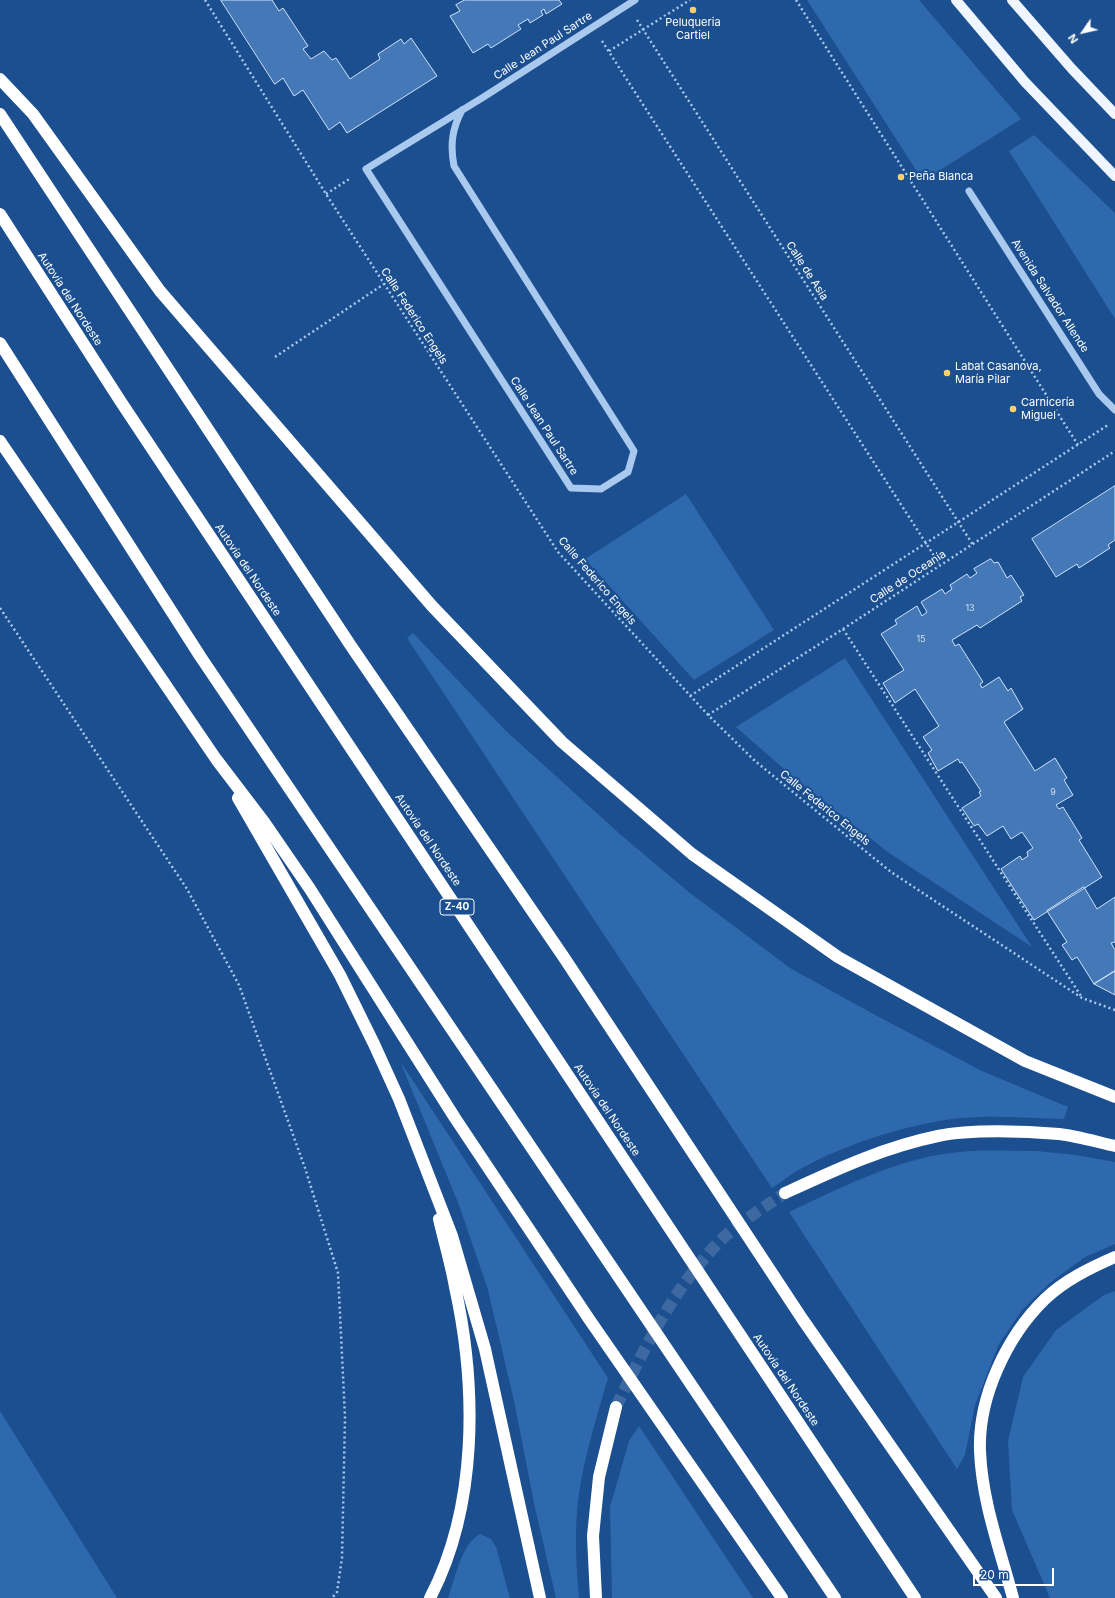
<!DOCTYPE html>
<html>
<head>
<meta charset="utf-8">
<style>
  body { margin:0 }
  #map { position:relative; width:1115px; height:1598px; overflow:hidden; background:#1b4f8f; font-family:Inter,sans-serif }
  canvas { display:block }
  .north { position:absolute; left:1063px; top:12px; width:40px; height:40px; -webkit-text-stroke:3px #1b4f8f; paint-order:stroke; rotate:236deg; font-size:11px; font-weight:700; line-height:16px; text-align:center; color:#fff }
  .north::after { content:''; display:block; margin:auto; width:14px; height:18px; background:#fff; clip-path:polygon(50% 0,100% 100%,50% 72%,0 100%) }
  .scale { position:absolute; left:973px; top:1568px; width:81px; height:18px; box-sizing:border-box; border:2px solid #fff; border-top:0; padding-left:5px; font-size:12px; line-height:14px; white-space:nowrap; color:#fff; -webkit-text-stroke:3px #1b4f8f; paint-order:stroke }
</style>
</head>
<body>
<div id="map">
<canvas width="1115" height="1598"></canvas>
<div class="north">N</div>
<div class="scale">20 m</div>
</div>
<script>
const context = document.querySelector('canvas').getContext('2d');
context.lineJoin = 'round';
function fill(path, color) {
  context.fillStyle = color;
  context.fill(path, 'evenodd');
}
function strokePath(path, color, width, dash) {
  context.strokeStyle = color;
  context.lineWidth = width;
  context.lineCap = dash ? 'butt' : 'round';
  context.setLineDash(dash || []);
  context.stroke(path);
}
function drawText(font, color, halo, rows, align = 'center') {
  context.font = font + ' Inter,sans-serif';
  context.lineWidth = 4;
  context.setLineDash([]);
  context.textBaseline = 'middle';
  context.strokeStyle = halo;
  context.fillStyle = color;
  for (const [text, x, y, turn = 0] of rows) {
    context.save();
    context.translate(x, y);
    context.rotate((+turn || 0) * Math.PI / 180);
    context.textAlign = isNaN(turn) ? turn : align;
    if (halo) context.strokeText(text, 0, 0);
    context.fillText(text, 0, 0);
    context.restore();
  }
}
fill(new Path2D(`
  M807,0H919L1021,119L923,181Z
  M1034,135L1115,213V319L1009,151Z
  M686,494L774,630L694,680L585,559Z
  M413,633L506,731L621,835L690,893L790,968L877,1016L982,1071L1068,1107L1064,1119C1030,1118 995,1115 961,1118C913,1123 851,1142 808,1165C795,1171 784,1180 772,1188L407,638Z
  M845,658L1032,947L889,853L792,776L736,727Z
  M400,1061L608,1378C597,1416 585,1454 579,1494C574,1528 576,1564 579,1598H556L535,1508L514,1401L488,1290L459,1205Z
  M1036,1151L1076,1155L1115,1162V1244L1085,1257L1051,1282L1022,1310L999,1344L975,1405L965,1455L957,1469L789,1212C840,1188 894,1160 951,1153C979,1149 1008,1151 1036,1151Z
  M1115,1291V1598H1050L1012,1510L1008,1441L1023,1377L1056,1330L1104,1295Z
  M0,1411L117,1598H0Z
  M639,1426L753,1598H612L610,1507L629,1441Z
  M480,1534L491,1539L496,1547L510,1598H448C455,1579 461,1544 480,1534Z`), '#2e69ad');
const building = new Path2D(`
  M221,0H272L279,11L283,8L308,46L303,49L311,59L324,51L332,60L336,58L350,79L380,59L378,54L401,39L404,44L411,38L437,76L347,133L340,122L329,130L303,90L294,96L283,78L275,84Z
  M465,0H559L562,4L546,14L544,9L541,11L543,15L530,23L528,19L518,25L521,29L491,48L488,44L473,53L450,16L460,11L456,5Z
  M1115,486V540L1108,545L1110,548L1079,568L1077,564L1056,577L1032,539Z
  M991,559L994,563L998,562L1007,578L1011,575L1024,595L1020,597L1022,601L980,628L977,625L952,640L955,646L959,644L983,682L980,684L982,688L999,677L1008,691L1011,688L1023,709L1004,722L1035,771L1055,758L1067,778L1064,780L1073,795L1056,805L1059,809L1063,807L1082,838L1079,840L1102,877L1034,920L1001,869L1020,856L1022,860L1028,856L1027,852L1033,848L1022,832L1011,839L1003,826L987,836L978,824L974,826L962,808L981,796L979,792L981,791L962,762L960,763L958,759L938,771L928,753L932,750L923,737L939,726L915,689L895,703L883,683L904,670L881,634L897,624L895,620L917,606L922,616L927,612L921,602L942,589L945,594L952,589L950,585L967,574L970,578L977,573L974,569Z
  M1084,887L1097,909L1115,897V942L1111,943L1115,950V971L1094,984L1077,957L1072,960L1062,945L1067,942L1047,911Z
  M1115,971V995L1094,984Z`);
fill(building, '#4478b7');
strokePath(building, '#cfe3fa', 1);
strokePath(new Path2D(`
  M616,1407C645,1347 674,1287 721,1240C737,1224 766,1206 785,1193`), '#3d69a0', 12, [12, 6]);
strokePath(new Path2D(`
  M205,0L326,194L558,552L708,715L755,761L891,872L1082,998L1115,1010
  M796,0L1078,445
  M637,20L973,545
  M602,41L940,565
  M609,51L690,0
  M326,194L351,178
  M275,357L384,284
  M0,608L187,889L239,985L305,1168L338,1273L345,1417L342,1558L337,1592L332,1598
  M843,629L1081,996
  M690,696L1108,425
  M708,715L843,629L1115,451`), '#a9c9ee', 2.5, [2, 3]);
strokePath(new Path2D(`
  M462,110C452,129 450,145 454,166L634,451L628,472L601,489L571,488L366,169L482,98L635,0
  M969,191L1099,394L1115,410`), '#a9c9ee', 7);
strokePath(new Path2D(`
  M956,0L1025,82L1115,176
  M1012,0L1072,69L1115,114`), '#f0f6ff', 10);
strokePath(new Path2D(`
  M0,79L33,114L160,291L432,606L562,742L692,854L838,957L1025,1061L1115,1097
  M0,114L351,646L563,956L803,1320L996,1598
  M0,214L121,402L915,1598
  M0,343L200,656L835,1598
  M0,441L216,759L264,822L310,889L455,1118L589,1319L782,1598
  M238,798L340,975L374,1044L399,1099L452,1236L485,1349L540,1598
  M785,1193C835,1170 884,1147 938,1136C970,1129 1026,1131 1059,1134C1077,1136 1097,1142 1115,1146
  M430,1598C478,1506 477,1387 455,1287C451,1264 444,1241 439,1219
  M596,1598L593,1536L599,1477L616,1407
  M1013,1598C1000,1549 982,1502 980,1451C978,1397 1007,1336 1045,1299C1065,1280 1090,1268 1115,1257`), '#fff', 12);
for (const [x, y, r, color] of [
  [693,10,4,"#ffd166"],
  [901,177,4,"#ffd166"],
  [947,373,4,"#ffd166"],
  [1013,409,4,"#ffd166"]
]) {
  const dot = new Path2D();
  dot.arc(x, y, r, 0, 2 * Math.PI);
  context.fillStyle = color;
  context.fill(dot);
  strokePath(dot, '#1b4f8f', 1.5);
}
drawText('9px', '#d0dded', null, [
  ["13",970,608],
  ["15",921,639],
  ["9",1053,792]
]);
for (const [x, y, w] of [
  [457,907,34]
]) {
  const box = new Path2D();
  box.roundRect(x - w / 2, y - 8, w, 16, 3);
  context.fillStyle = '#1b4f8f';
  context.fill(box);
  strokePath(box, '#fff', 1);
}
drawText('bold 10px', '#fff', null, [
  ["Z-40",457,907]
]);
drawText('11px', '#fff', '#1b4f8f', [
  ["Peluqueria",693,23,"center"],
  ["Cartiel",693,36,"center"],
  ["Peña Blanca",909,177],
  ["Labat Casanova,",955,367],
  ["María Pilar",955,380],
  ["Carnicería",1021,403],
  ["Miguel",1021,416]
], 'left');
drawText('11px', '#fff', '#1b4f8f', [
  ["Calle Jean Paul Sartre",543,46,-33],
  ["Calle de Asia",807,271,57],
  ["Avenida Salvador Allende",1050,296,57],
  ["Autovía del Nordeste",70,299,57],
  ["Calle Federico Engels",414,316,57],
  ["Calle Jean Paul Sartre",544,426,57],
  ["Autovía del Nordeste",248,570,56],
  ["Calle de Oceanía",908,577,-33],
  ["Calle Federico Engels",597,581,49],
  ["Calle Federico Engels",825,808,39],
  ["Autovía del Nordeste",428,840,56],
  ["Autovía del Nordeste",607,1110,56],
  ["Autovía del Nordeste",786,1380,56]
]);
</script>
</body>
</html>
